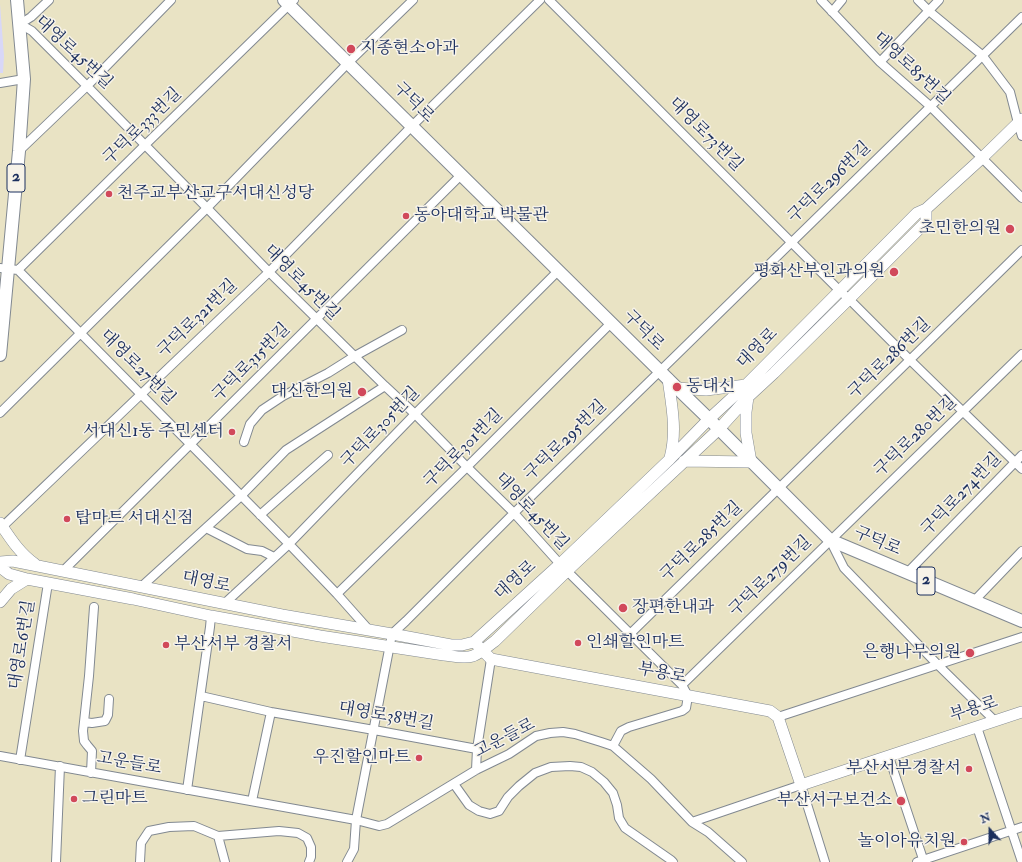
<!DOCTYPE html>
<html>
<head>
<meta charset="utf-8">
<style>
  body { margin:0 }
  #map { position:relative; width:1022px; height:862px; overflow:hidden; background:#e9e3c4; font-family:"IM FELL Double Pica",serif }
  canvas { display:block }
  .north { position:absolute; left:970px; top:810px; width:40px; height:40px; -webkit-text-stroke:3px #f7f3e8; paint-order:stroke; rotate:339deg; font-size:11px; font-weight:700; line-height:16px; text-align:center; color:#1b2f5e }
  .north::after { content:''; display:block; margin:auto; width:14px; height:18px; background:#1b2f5e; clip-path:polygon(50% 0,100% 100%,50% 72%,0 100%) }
</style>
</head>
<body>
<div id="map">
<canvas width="1022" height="862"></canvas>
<div class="north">N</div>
</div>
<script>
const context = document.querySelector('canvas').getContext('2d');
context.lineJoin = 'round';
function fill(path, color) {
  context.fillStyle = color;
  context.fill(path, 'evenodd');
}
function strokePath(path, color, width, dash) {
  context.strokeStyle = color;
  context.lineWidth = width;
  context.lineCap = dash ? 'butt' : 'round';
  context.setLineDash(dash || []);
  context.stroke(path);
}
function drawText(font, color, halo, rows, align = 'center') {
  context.font = font + ' "IM FELL Double Pica","Noto Serif KR",serif';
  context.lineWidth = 3;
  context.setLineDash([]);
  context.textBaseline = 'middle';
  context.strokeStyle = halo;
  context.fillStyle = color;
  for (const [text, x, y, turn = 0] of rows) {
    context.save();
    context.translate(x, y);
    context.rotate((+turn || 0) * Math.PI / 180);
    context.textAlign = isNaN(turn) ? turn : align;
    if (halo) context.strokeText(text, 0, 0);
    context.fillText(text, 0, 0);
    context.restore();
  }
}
fill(new Path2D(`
  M0,4L4,56L3,73H0Z`), '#d8d7f8');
const street = new Path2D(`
  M49,0L31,17L20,24L32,31L87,86L207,208L269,272L385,386L415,414L467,467L514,513L560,564L682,685L688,696L686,708L682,711L629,727L621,731L613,746
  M549,0L839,290L849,299L910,360L1022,469
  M821,0L880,62L930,106L1022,198
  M918,0L929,11L982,55L1010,92L1018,123L1022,136
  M832,12L842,0
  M880,62L939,0
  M0,83L24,79
  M19,151L87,86L171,0
  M0,268L18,270L289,544L337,594L369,630
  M18,270L145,145L294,0
  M0,413L207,208L348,63L413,0
  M244,442L250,424L262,410L283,396L328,373L355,356L402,330
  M260,515L328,455
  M206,528L247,549L262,551L274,557
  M0,529L269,272L412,126L540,0
  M830,540L844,568L938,665L995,721
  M63,571L461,175
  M907,573L1022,455
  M141,587L241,496L286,450L385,386
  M337,594L467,467L611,323
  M974,601L1022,551
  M224,604L289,544L415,414L558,271
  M630,634L1022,250
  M682,685L1022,354
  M201,696L271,712L374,730L477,749
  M778,717L1022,637
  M84,722L92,723L105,721L108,715L109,699
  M977,727L1022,862
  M0,756L356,820L379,826L387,824L476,770L509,754L536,736L550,733L563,732L575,734L601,742L613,746L651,779L692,822L708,832L742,862
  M889,757L924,862
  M20,760L48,583
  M476,770L477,749L491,659
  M91,773L92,751L87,745L84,741L83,731L89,676L94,607
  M454,784L469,805L479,811L490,814L499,811L508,797L519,786L535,773L551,767L570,766L581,767L592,772L604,782L613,793L617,805L619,818L625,828L671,860L673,862
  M187,790L210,627L211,616
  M252,801L271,712
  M692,822L801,785L825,862
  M218,836L225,862
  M56,862L60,766
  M140,862L141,843L149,831L169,827L194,826L218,836L279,831L298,833L307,838L311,847V857L309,862
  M347,862L354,849L356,820L392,634L406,621L514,513L660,371L1022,17
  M917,862L1022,827`);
const secondary = new Path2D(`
  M668,379C672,406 677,432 670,458
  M677,388L706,390L746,385
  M684,461L751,462L746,433V412L748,397
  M0,523C10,538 20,554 35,564
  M0,562L13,561L282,615L392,634L451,645H462L474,642L560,564L670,459L709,419L746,385L917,213L926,209L982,158L1022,119
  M0,567L9,574L27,579L133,599L211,616L320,636L444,655C453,656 464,659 473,656C481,653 488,646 495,641L567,571L719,429L748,397L774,373L849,299L926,222V209
  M0,602L11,589L27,579
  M478,646L491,659L770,711L778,717L801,785L1022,712`);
const primary = new Path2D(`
  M284,0L677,388L709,419L830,540L1022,621
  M0,355L19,151L24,79L17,0`);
strokePath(street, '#828991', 10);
strokePath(secondary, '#828991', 12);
strokePath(primary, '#828991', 14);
strokePath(street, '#fff', 8);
strokePath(secondary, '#fff', 11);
strokePath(primary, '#fff', 12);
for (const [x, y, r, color] of [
  [351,49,5,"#d1495b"],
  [109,194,4,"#d1495b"],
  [406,216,4,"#d1495b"],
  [1010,229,5,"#d1495b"],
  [894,272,5,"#d1495b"],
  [677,387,5,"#d1495b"],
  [362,392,5,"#d1495b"],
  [232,432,4,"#d1495b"],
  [67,519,4,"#d1495b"],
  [623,608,5,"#d1495b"],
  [578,643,4,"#d1495b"],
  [166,645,4,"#d1495b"],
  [970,653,5,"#d1495b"],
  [419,758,4,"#d1495b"],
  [969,769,4,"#d1495b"],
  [74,799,4,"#d1495b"],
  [901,801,5,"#d1495b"],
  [964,842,4,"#d1495b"]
]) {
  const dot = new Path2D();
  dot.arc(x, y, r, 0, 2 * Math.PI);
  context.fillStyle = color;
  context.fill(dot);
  strokePath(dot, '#f7f3e8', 1.5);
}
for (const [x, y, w] of [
  [16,178,18],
  [926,581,18]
]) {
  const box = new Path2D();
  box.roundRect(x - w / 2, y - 14, w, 28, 3);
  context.fillStyle = '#f7f3e8';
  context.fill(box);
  strokePath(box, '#1b2f5e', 1);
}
drawText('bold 16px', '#1b2f5e', null, [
  ["2",16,178],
  ["2",926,581]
]);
drawText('17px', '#1b2f5e', '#f7f3e8', [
  ["지종현소아과",360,49],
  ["천주교부산교구서대신성당",117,194],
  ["동아대학교 박물관",414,216],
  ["초민한의원",1001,229,"right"],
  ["평화산부인과의원",885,272,"right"],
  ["동대신",686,387],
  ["대신한의원",353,392,"right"],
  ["서대신1동 주민센터",224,432,"right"],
  ["탑마트 서대신점",75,519],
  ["장편한내과",632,608],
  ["인쇄할인마트",586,643],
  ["부산서부 경찰서",174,645],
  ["은행나무의원",961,653,"right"],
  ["우진할인마트",411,758,"right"],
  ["부산서부경찰서",961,769,"right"],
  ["그린마트",82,799],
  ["부산서구보건소",892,801,"right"],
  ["놀이아유치원",956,842,"right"]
], 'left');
drawText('17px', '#1b2f5e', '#f7f3e8', [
  ["대영로45번길",73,53,43],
  ["대영로85번길",911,69,43],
  ["구덕로",413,103,45],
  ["구덕로333번길",143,127,-44],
  ["대영로73번길",705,135,45],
  ["구덕로296번길",830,183,-44],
  ["대영로45번길",301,283,45],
  ["구덕로321번길",198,319,-44],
  ["구덕로",643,331,45],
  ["대영로",758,349,-45],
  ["구덕로286번길",890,359,-44],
  ["구덕로315번길",252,363,-45],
  ["대영로27번길",137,368,45],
  ["구덕로305번길",381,428,-46],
  ["구덕로280번길",916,437,-44],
  ["구덕로295번길",566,441,-44],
  ["구덕로301번길",464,449,-45],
  ["구덕로274번길",962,495,-46],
  ["대영로45번길",531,512,47],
  ["구덕로285번길",702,542,-44],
  ["구덕로",877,542,23],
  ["구덕로279번길",771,577,-44],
  ["대영로",516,581,-42],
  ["대영로",206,583,12],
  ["대영로6번길",23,645,-81],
  ["부용로",662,674,11],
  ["부용로",974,710,-18],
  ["대영로38번길",386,717,10],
  ["고운들로",505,739,-27],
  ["고운들로",129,764,10]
]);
</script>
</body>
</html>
